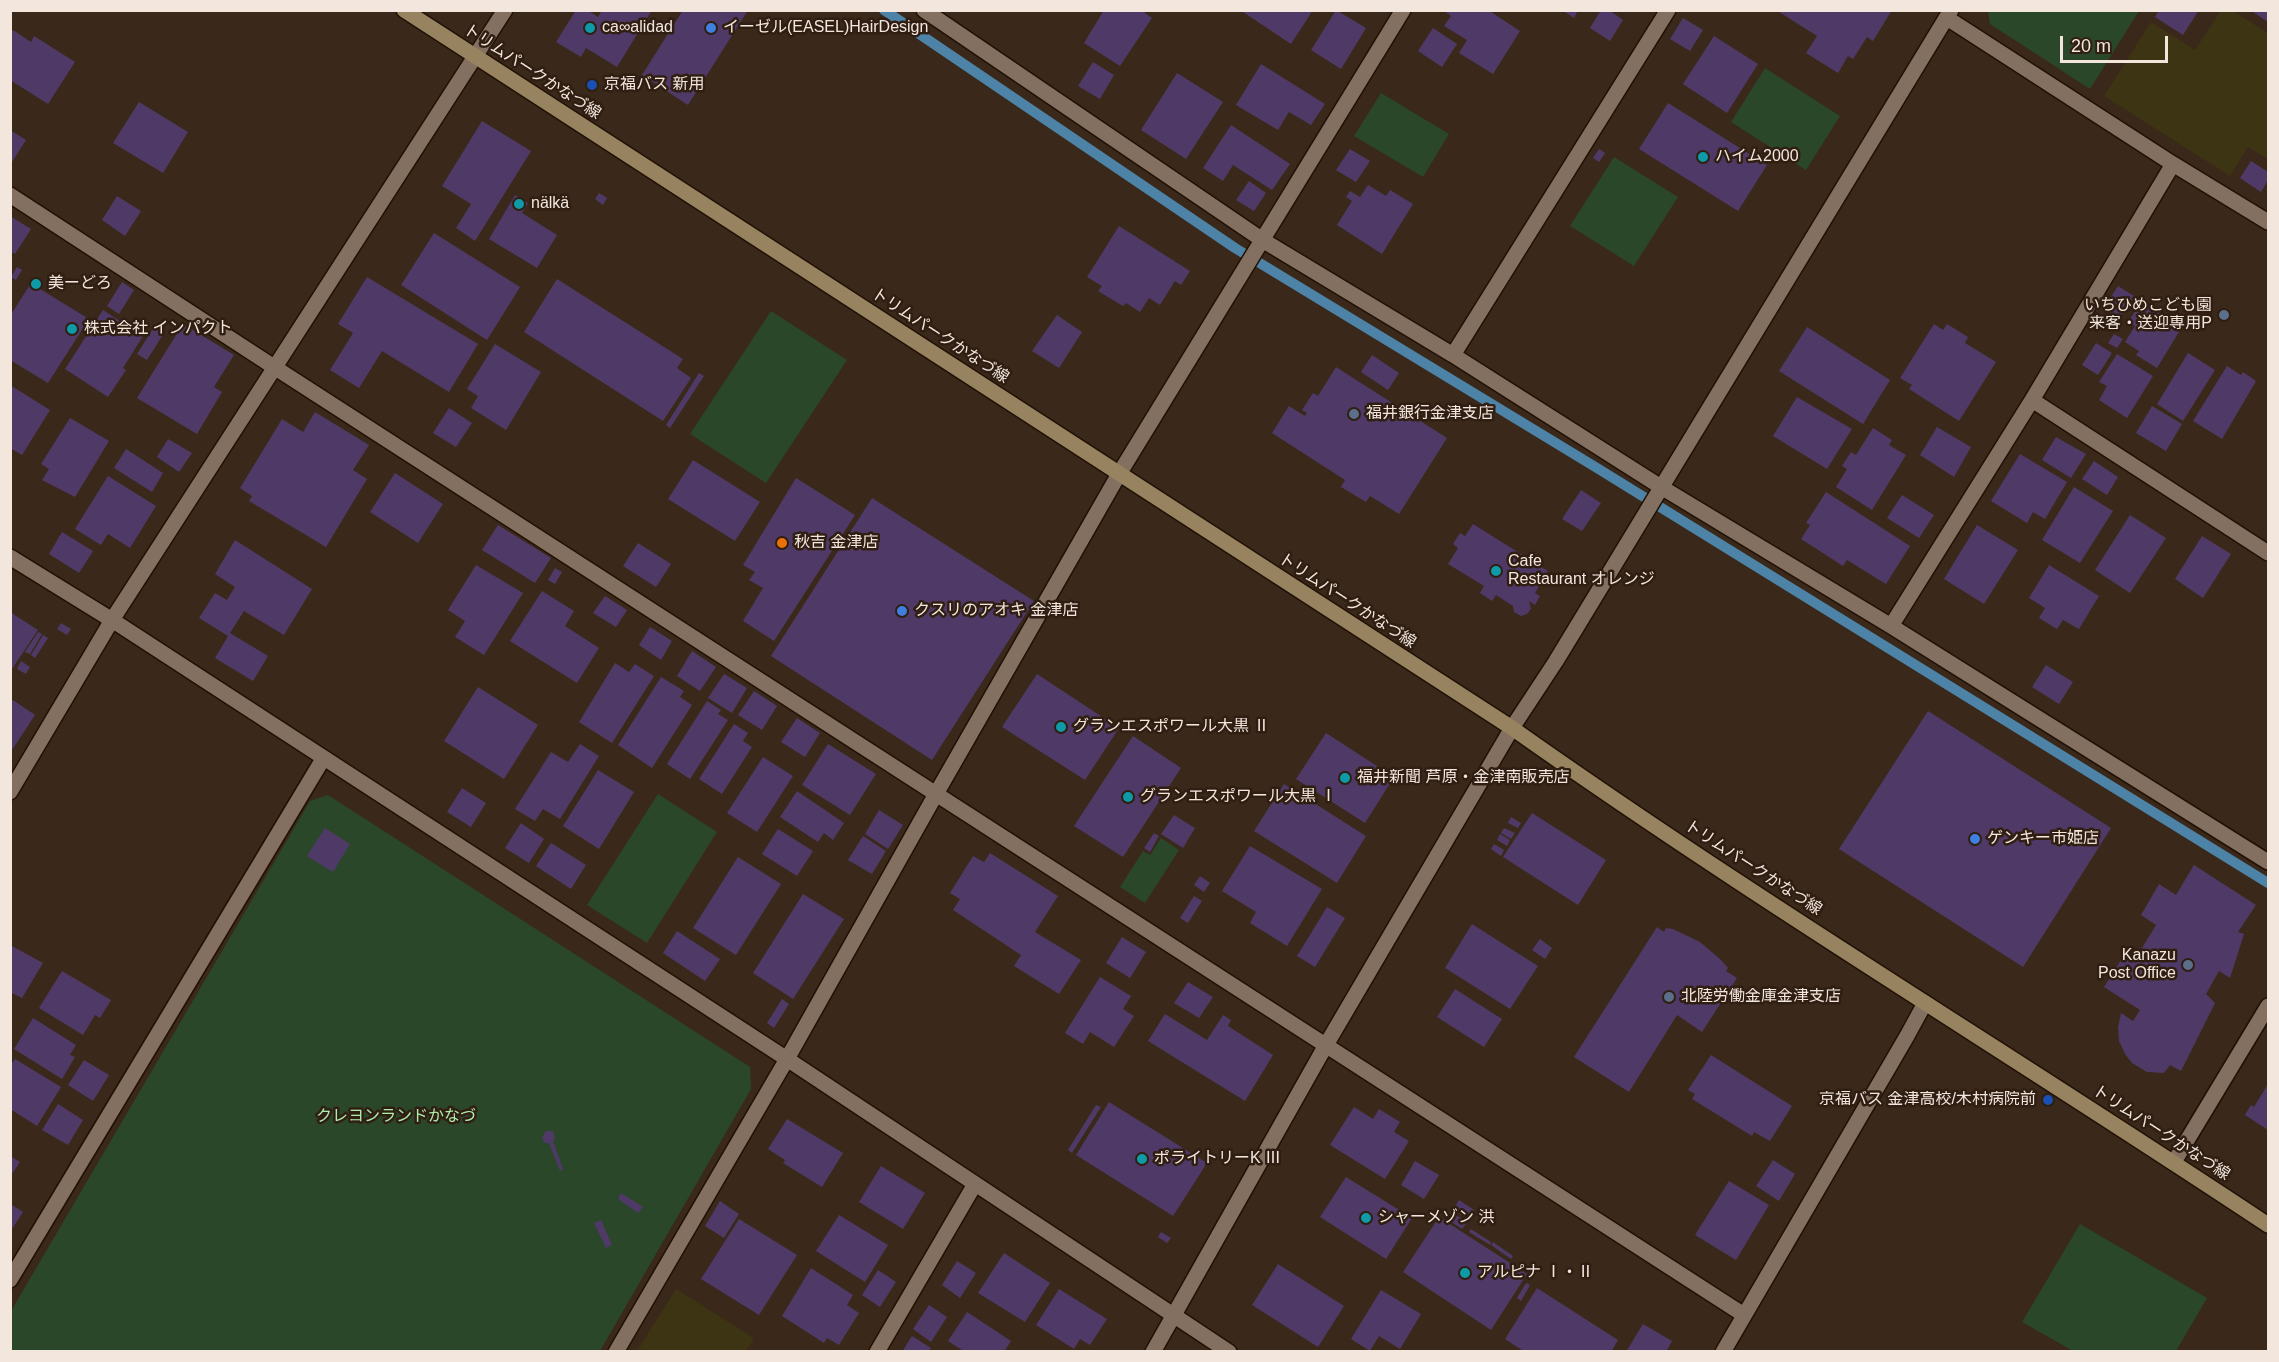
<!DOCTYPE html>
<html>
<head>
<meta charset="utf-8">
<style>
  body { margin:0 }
  #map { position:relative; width:2279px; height:1362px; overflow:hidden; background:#3a281a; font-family:Arial,sans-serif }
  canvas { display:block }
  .frame { position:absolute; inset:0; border:12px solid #f2e6dd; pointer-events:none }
  .scale { position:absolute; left:2060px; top:36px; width:108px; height:27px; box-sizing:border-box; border:3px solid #f2e6dd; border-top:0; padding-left:8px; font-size:18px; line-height:21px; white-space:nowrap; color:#f2e6dd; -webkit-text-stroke:4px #2f1e11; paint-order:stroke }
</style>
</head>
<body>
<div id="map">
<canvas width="2279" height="1362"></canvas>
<div class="frame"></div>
<div class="scale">20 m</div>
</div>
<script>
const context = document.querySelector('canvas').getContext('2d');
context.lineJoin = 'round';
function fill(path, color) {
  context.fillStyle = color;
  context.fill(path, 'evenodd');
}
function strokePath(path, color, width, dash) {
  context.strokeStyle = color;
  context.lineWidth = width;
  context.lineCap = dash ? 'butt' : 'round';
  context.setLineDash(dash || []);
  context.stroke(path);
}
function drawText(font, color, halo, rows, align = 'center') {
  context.font = font + ' Arial,"Noto Sans JP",sans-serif';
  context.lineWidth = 5;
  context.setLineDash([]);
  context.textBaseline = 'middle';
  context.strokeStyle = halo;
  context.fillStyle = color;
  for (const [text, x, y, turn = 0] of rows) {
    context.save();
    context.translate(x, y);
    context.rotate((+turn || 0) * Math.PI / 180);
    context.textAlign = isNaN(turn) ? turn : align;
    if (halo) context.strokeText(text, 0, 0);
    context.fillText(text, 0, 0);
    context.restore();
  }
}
fill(new Path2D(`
  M1988,11V10L2139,11L2090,89L1990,24Z
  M1765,68L1840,116L1806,170L1731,122Z
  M1381,93L1449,134L1423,177L1354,136Z
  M1614,157L1678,197L1634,266L1570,226Z
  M771,311L847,360L766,483L690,434Z
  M658,794L717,832L647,943L587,905Z
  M328,795L750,1067L751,1089L600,1351L11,1352V1311L310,801Z
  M1161,838L1179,850L1145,903L1120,887L1143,851L1150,855Z
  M2080,1224L2207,1298L2176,1351H2073L2022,1322Z`), '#2a472a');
fill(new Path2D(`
  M2221,10L2233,11L2268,33V159L2248,147L2230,176L2104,96L2151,22L2195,50Z
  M676,1289L754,1338L746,1351H637Z`), '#3c3413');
strokePath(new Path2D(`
  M884,10L1235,248L1597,468L2268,883`), '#4d83a6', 10);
fill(new Path2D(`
  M576,10H587L598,17L602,10H652L617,67L586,48L581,57L556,42Z
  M683,10H748L688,105L642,75Z
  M1104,10H1141L1152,18L1120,66L1084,43Z
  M1240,10H1313L1291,44Z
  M1336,10L1366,28L1341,69L1311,50Z
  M1443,10H1488L1520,31L1493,74L1459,53L1467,40L1444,26L1451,16Z
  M1562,10H1578L1574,18Z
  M1601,10H1609L1623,20L1610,41L1590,28Z
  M1776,10H1892L1873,41L1867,37L1853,59L1848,56L1838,73L1806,53L1817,36Z
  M2159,10H2199L2183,35L2155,17Z
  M2250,10H2268V22Z
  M1683,18L1703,30L1690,51L1670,39Z
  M1433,28L1457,44L1442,67L1418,51Z
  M13,30L31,42L34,36L75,62L48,104L10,80V34Z
  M1714,36L1758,64L1727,113L1683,84Z
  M1093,62L1114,75L1100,99L1078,86Z
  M1261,64L1325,104L1311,125L1289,112L1278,130L1236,105Z
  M1177,73L1223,102L1186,159L1141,130Z
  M139,102L188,132L163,173L113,143Z
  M1668,103L1767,165L1738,211L1639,149Z
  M482,121L531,151L475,241L456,228L471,204L442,186Z
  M1231,125L1290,164L1272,190L1233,165L1223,181L1203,168Z
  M10,130L26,140L10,165Z
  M1350,149L1370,161L1356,182L1336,170Z
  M1599,149L1605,153L1599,162L1593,158Z
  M2251,161L2268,172V180L2261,192L2240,178Z
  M1249,181L1266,193L1254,211L1236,200Z
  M1368,185L1386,196L1390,190L1413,204L1382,254L1337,225L1352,201L1346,197L1350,191L1360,197Z
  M599,193L607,198L603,205L595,199Z
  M515,195L528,203L522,213L557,235L537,268L489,239Z
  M117,196L141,211L125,236L102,220Z
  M10,216L31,229L15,254L10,251Z
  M1119,226L1190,271L1181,285L1175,281L1160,305L1149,298L1140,312L1126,303L1123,306L1098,291L1102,286L1087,277Z
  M434,233L520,287L487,340L401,285Z
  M17,267L22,270L16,280L11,277Z
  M367,277L478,344L449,392L382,351L359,388L330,370L353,333L338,324Z
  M37,279L42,281L40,289L89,319L48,383L10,360V316L33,280Z
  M557,279L683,359L677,368L691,378L663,421L524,332Z
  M122,282L134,290L119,314L107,306Z
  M2118,286L2134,296L2119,319L2103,309Z
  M2142,301L2182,327L2157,368L2136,355L2139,351L2125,342L2135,326L2128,322Z
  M103,310L143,336L123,368L126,370L108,397L65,369Z
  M1057,315L1082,332L1059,368L1032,351Z
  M183,324L234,355L214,387L222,392L197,434L137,398Z
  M1934,324L1943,330L1947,324L1968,337L1965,343L1996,362L1959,421L1909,389L1912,385L1900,378Z
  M154,327L164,333L147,360L137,354Z
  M1807,327L1890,380L1863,424L1779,371Z
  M2114,334L2123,339L2117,348L2108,343Z
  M2096,343L2112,353L2098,375L2082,365Z
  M495,344L541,372L506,430L471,408L478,396L467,389Z
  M2188,353L2215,370L2183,421L2157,404Z
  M2117,354L2153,376L2127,418L2099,400L2107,386L2099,382Z
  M1372,355L1399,373L1388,390L1361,372Z
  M2227,366L2241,375L2243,372L2256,381L2222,439L2193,421Z
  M1336,367L1447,438L1399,514L1370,496L1366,502L1341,487L1345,480L1272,433L1289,406L1305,416L1307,413L1302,410L1313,393L1318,396Z
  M699,373L704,376L670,428L666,425Z
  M10,385L50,410L22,455L10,448Z
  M1797,397L1852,429L1827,469L1773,436Z
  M2152,406L2182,424L2166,451L2136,433Z
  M449,408L472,423L456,447L433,433Z
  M315,412L369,445L353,470L367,479L326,547L249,501L252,496L240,488L282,419L303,432Z
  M70,418L109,441L75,497L42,480L49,469L41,464Z
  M1937,427L1971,447L1954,477L1920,455Z
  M1873,428L1892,440L1889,445L1906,455L1872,510L1836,487L1847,469L1842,466L1851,452L1856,455Z
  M2056,437L2086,454L2071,478L2042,460Z
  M168,439L192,453L179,472L157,457Z
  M126,449L163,473L152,492L114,468Z
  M2020,454L2067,482L2045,519L2033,512L2027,523L1991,501Z
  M693,460L760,502L735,541L668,499Z
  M2094,461L2118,477L2107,495L2082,479Z
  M395,473L443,504L418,543L370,512Z
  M108,476L156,506L130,548L108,534L101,545L75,529Z
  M796,478L855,515L774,641L743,621L763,588L749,580L755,572L743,565Z
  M2074,487L2113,511L2080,563L2042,540Z
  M1581,490L1601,503L1582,531L1562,519Z
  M1826,492L1910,546L1886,584L1847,560L1843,566L1801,539L1810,525L1806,523Z
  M1902,495L1934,515L1919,538L1887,518Z
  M872,498L1034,601L932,760L771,656Z
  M2130,515L2166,538L2130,593L2095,570Z
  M1473,524L1548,571L1535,593L1540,596L1535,605L1529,601L1531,609L1527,614L1521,616L1514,612L1513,606L1496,595L1492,601L1480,593L1484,586L1448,564L1458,548L1453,544L1460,533L1465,536Z
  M498,525L551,558L535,583L482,550Z
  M1977,525L2018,550L1984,604L1944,579Z
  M62,532L93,551L79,573L49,554Z
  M2202,536L2231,554L2203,598L2175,579Z
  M235,540L312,589L284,635L244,611L230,633L268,656L253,681L215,658L228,636L199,618L215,593L227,600L235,587L215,574Z
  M638,543L671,564L656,587L623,566Z
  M476,565L523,593L484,655L455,637L465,621L448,610Z
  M2049,565L2099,596L2079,629L2063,620L2057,629L2039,618L2045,608L2029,598Z
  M555,568L562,572L555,584L548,580Z
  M542,591L574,611L565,626L599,648L577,683L510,641Z
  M605,596L627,610L616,627L593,613Z
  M10,612L38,630L10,672Z
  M61,623L71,629L67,635L57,629Z
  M650,627L672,641L661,660L639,645Z
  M38,632L42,634L30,654L25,652Z
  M43,635L48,638L35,658L31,655Z
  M692,651L716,667L700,691L677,676Z
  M21,661L30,667L26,674L17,669Z
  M615,663L629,672L635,664L654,676L612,743L579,722Z
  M2046,665L2073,682L2059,704L2032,687Z
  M724,674L747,688L732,713L708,698Z
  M1037,674L1119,728L1085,780L1002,727Z
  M661,677L684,691L680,697L692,705L652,768L618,745Z
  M478,687L538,725L504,779L444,741Z
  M754,691L777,706L762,730L738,715Z
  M13,700L35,715L10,753V704Z
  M707,701L721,710L718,714L728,720L690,779L667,764Z
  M1928,711L2111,828L2023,967L1839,849Z
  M797,718L820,733L805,757L781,742Z
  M734,724L748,733L743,741L752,747L722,794L699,779Z
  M1326,733L1394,777L1365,823L1296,779Z
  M1133,736L1181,768L1123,857L1074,826Z
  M580,744L599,756L560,819L543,809L535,821L515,809L551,752L568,762Z
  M828,744L876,774L850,815L802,785Z
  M763,757L793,776L757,832L727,813Z
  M598,770L634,792L599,849L563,826Z
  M1284,784L1366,836L1337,883L1254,831Z
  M462,788L486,803L471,827L447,812Z
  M797,791L844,823L833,840L824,833L818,842L780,817Z
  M879,810L903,825L888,849L865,834Z
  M1532,813L1606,860L1578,905L1503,857Z
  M1174,815L1195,828L1183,848L1161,834Z
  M1511,817L1521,823L1518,828L1508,823Z
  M521,823L544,839L529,863L505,848Z
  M325,828L350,844L333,872L307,856Z
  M1504,828L1515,833L1511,839L1501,833Z
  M778,829L813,851L797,876L762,854Z
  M1154,833L1159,836L1150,852L1144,848Z
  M1500,834L1510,840L1507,846L1497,840Z
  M863,836L886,851L872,874L848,860Z
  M551,843L586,865L571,889L536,866Z
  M1494,844L1504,850L1501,856L1491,849Z
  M1250,846L1322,889L1287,946L1250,923L1256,912L1222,891Z
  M990,853L1058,896L1035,932L1081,960L1059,994L1014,966L1021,955L953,910L960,899L950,893L973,856L984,862Z
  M738,857L781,884L736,955L693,928Z
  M2194,865L2256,905L2238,932L2244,934L2230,978L2219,971L2206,994L2215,1003L2181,1071L2170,1065L2164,1073L2147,1072L2132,1063L2125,1054L2119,1041L2118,1027L2121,1013L2133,1021L2140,1010L2104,987L2126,952L2136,958L2156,925L2141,915L2159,884L2176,895Z
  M1200,876L1210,883L1204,892L1194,885Z
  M803,894L844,919L793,999L753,973Z
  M1194,896L1202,901L1188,923L1180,918Z
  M1327,907L1345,918L1315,967L1297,956Z
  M1472,924L1538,966L1510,1009L1445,968Z
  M1657,927L1664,932L1666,928L1673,929L1700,942L1720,959L1728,968L1726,971L1737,978L1702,1032L1677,1015L1629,1092L1574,1057Z
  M677,931L720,959L705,981L663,953Z
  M1122,937L1146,952L1130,978L1106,963Z
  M1540,939L1552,948L1545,959L1532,950Z
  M10,945L43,963L22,998L10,992Z
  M62,971L111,1000L100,1018L95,1015L83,1035L39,1008Z
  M1100,977L1131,996L1123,1009L1134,1016L1114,1047L1090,1032L1083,1044L1065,1033Z
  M1188,982L1213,997L1199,1018L1174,1003Z
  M1455,989L1502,1019L1484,1047L1437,1017Z
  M782,999L789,1004L774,1028L767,1023Z
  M1165,1014L1207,1040L1223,1015L1231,1020L1228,1026L1273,1055L1245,1101L1148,1041Z
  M33,1018L76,1045L70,1055L75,1057L62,1079L14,1049Z
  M1711,1055L1792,1106L1770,1141L1754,1132L1752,1136L1692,1099L1695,1094L1688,1090Z
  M15,1059L61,1087L37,1126L10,1109V1066Z
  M84,1060L109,1075L93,1101L68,1085Z
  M2268,1084V1130L2245,1115L2251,1105L2254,1107Z
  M1109,1102L1207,1163L1173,1216L1076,1155Z
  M58,1104L83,1120L68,1145L42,1130Z
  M1096,1105L1101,1107L1072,1153L1068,1150Z
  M1354,1107L1373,1119L1379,1109L1400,1122L1394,1132L1409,1141L1385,1179L1330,1145Z
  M787,1119L843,1153L822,1187L783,1163L785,1160L768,1149Z
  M546,1131H553L555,1138L553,1141L563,1169L560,1171L549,1143H544L542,1137Z
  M10,1156L20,1162L10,1177Z
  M1773,1160L1795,1174L1779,1201L1756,1186Z
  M1415,1161L1439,1175L1424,1199L1401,1185Z
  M881,1166L925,1193L903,1229L859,1202Z
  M1346,1177L1412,1218L1386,1259L1320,1217Z
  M1729,1181L1769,1205L1736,1260L1695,1235Z
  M621,1193L643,1207L638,1213L618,1199Z
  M1459,1200L1474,1210L1468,1219L1453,1210Z
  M720,1201L739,1214L724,1238L705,1226Z
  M12,1205L23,1212L10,1232V1207Z
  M1451,1212L1467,1222L1462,1229L1447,1219Z
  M839,1215L888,1245L865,1282L816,1251Z
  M1439,1217L1527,1274L1491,1330L1403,1272Z
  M739,1219L797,1255L759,1315L701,1279Z
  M601,1220L612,1245L606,1248L594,1223Z
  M1471,1229L1491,1242L1490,1245L1469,1232Z
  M1161,1232L1171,1238L1167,1243L1158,1237Z
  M1493,1242L1513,1256L1511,1259L1491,1245Z
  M1004,1253L1050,1283L1025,1322L978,1293Z
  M957,1261L976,1273L960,1298L942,1285Z
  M1278,1264L1344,1306L1318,1347L1252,1305Z
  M811,1268L853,1295L847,1305L859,1313L839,1345L827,1338L824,1343L782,1316Z
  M878,1270L896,1282L880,1307L862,1295Z
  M1526,1283L1530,1285L1521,1301L1517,1298Z
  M1537,1288L1618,1340L1611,1352H1525L1505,1339Z
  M1059,1289L1107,1319L1090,1345L1080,1339L1074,1349L1036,1325Z
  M1381,1290L1421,1314L1400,1349L1379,1336L1370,1351L1351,1339Z
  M929,1305L947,1317L931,1342L913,1329Z
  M967,1312L1011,1341L1004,1352H965L948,1341Z
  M1643,1324L1672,1341L1666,1352H1626Z
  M912,1336L931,1348L928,1352H902Z`), '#4f3a67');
const minor = new Path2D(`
  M924,10L1264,241L1453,355L1661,487L1891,626L2268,862
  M1947,18L2173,164L2268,222
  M10,195L274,367L1744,1315
  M1453,355L1668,10
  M2032,400L2268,553
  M10,557L112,620L787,1059L1229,1352
  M1891,626L2032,400L2173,164
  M10,792L112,620L505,10
  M10,1280L323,759
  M616,1352L787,1059L936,794L1119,474L1403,10
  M877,1352L975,1184
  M1153,1352L1326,1045L1512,728L1556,661L1951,10
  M1723,1352L1907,1036L1925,1003`);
const tertiary = new Path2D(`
  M2174,1162L2268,1006`);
const secondary = new Path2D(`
  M404,10L1512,728C1758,902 2017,1058 2268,1225`);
strokePath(minor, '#201104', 18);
strokePath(tertiary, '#201104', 18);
strokePath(secondary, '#201104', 18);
strokePath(minor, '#847060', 15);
strokePath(tertiary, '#847060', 15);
strokePath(secondary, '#978360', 15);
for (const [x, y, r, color] of [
  [590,28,6,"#0f9aa8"],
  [711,28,6,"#3f7fe0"],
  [592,85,6,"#1a4fb4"],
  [1703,157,6,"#0f9aa8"],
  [519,204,6,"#0f9aa8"],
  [36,284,6,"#0f9aa8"],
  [2224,315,6,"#5c6f8a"],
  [72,329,6,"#0f9aa8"],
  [1354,414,6,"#5c6f8a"],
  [782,543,6,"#e8710a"],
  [1496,571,6,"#0f9aa8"],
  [902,611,6,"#3f7fe0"],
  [1061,727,6,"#0f9aa8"],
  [1345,778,6,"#0f9aa8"],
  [1128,797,6,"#0f9aa8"],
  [1975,839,6,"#3f7fe0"],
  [2188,965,6,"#5c6f8a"],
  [1669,997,6,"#5c6f8a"],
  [2048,1100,6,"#1a4fb4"],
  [1142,1159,6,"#0f9aa8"],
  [1366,1218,6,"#0f9aa8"],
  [1465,1273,6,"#0f9aa8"]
]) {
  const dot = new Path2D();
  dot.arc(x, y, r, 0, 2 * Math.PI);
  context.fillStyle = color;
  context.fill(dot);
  strokePath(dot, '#2f1e11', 2);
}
drawText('16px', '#f2e6dd', '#2f1e11', [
  ["ca∞alidad",602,28],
  ["イーゼル(EASEL)HairDesign",723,28],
  ["京福バス 新用",604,85],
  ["ハイム2000",1715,157],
  ["nälkä",531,204],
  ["美ーどろ",48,284],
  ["いちひめこども園",2212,306,"right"],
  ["来客・送迎専用P",2212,324,"right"],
  ["株式会社 インパクト",84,329],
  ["福井銀行金津支店",1366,414],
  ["秋吉 金津店",794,543],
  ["Cafe",1508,562],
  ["Restaurant オレンジ",1508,580],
  ["クスリのアオキ 金津店",914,611],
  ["グランエスポワール大黒 Ⅱ",1073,727],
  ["福井新聞 芦原・金津南販売店",1357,778],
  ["グランエスポワール大黒 Ⅰ",1140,797],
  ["ゲンキー市姫店",1987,839],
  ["Kanazu",2176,956,"right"],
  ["Post Office",2176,974,"right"],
  ["北陸労働金庫金津支店",1681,997],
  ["京福バス 金津高校/木村病院前",2036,1100,"right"],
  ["ポライトリーK Ⅲ",1154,1159],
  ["シャーメゾン 洪",1378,1218],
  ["アルピナ Ⅰ・Ⅱ",1477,1273]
], 'left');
drawText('16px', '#f2e6dd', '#2f1e11', [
  ["トリムパークかなづ線",532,72,33],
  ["トリムパークかなづ線",940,336,33],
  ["トリムパークかなづ線",1347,601,33],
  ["トリムパークかなづ線",1753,868,33],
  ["トリムパークかなづ線",2161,1133,33]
]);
drawText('16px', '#acecac', '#2f1e11', [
  ["クレヨンランドかなづ",396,1117]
]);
</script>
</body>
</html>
